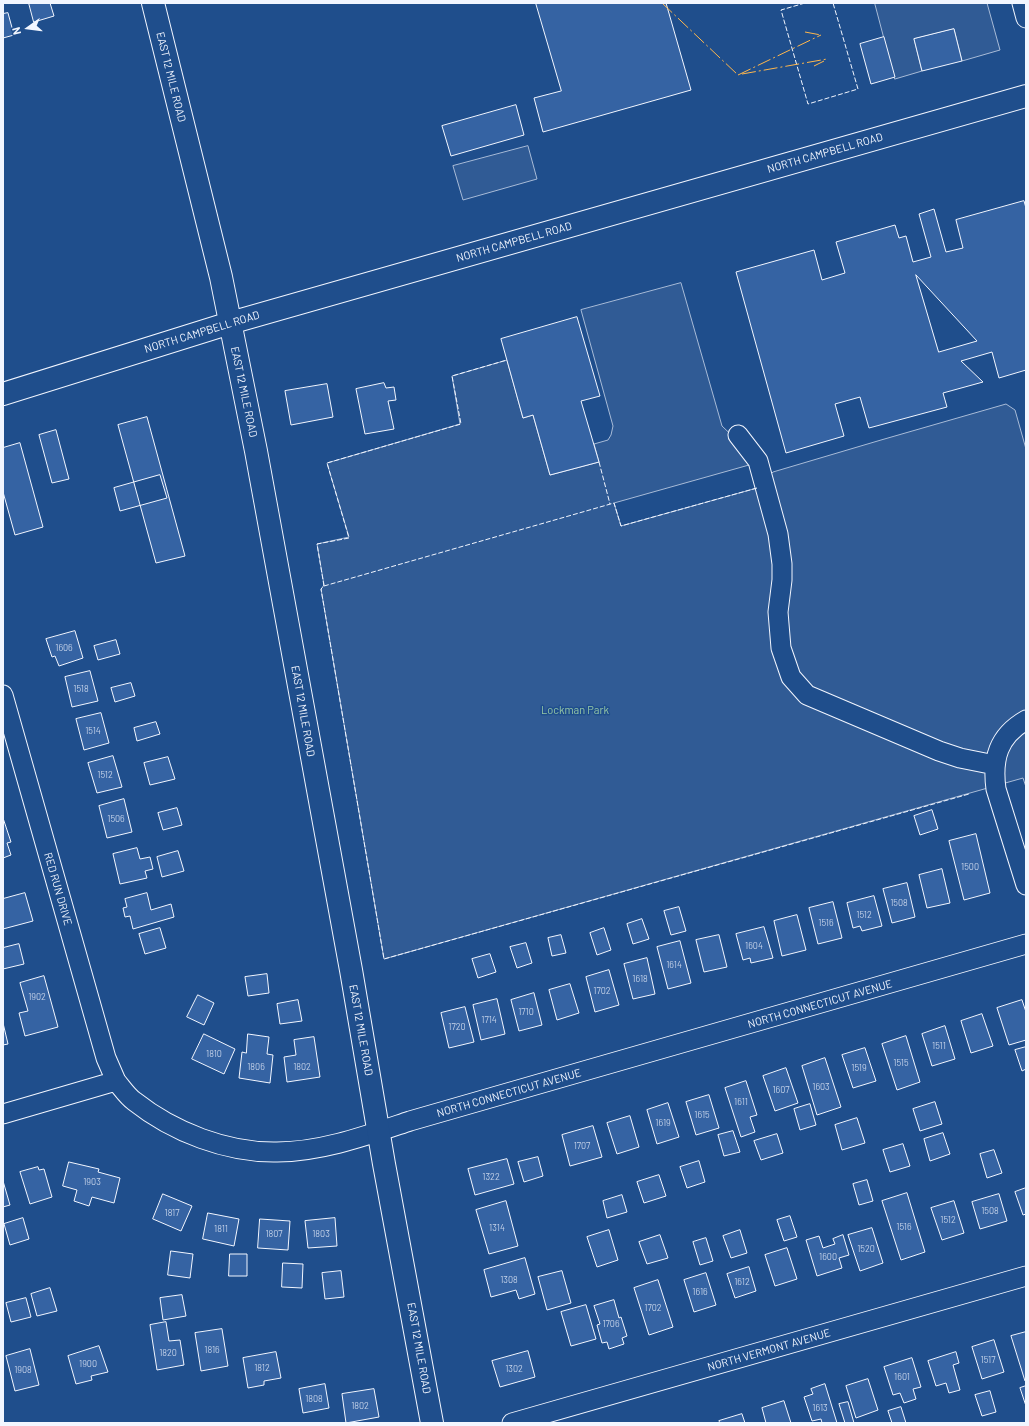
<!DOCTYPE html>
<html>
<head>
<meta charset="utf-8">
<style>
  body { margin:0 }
  #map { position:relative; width:1029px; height:1426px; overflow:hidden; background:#1f4e8c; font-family:Barlow,sans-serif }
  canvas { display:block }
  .frame { position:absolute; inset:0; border:4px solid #f2f6ff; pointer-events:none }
  .north { position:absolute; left:8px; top:8px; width:40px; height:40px; -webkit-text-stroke:3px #1f4e8c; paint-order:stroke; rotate:256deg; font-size:11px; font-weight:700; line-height:16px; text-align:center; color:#f2f6ff }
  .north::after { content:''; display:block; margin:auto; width:14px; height:18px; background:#f2f6ff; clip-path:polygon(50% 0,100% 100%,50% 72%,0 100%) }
</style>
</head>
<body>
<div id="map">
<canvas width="1029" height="1426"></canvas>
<div class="frame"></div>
<div class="north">N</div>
</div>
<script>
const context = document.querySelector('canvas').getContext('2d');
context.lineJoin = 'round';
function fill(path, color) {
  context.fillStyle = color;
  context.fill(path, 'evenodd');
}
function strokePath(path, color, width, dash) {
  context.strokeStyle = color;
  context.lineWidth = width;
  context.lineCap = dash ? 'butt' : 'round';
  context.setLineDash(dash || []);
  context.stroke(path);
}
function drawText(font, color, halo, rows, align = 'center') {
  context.font = font + ' Barlow,sans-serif';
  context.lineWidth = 3;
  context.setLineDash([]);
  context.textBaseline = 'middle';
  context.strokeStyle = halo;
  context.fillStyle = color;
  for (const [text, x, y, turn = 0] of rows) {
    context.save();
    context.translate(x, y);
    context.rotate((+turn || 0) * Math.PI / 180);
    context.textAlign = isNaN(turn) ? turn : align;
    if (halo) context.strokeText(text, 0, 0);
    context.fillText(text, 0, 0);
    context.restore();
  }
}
const built = new Path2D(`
  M875,3H987L1000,50L962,61L954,29L914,39L922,71L895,79Z
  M528,146L537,179L463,200L453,166Z
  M681,283L722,426L743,446L749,465L614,503L621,526L757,488L773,472L881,440L1006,404L1015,410L1026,449V787L1023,778L384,959L321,589L324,585L317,544L349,537L327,463L460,424L452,376L507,360L523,418L533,415L550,475L599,462L594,444L608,440L611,435L613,426L581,310Z`);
fill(built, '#305b95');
strokePath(built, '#a8bbd7', 1);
const building = new Path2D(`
  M29,3H50L54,16L34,22Z
  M536,3H666L691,90L543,132L534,98L561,91Z
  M8,13L14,35L3,38V14Z
  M954,29L962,61L922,71L914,39Z
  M884,37L895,77L871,84L860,44Z
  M516,105L524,135L451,156L442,126Z
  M1024,201L1026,208V370L999,378L992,352L961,361L983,382L943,393L947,407L869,428L860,397L835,404L844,436L786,453L736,272L814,250L822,280L845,273L836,242L895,225L899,238L906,236L913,262L931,257L919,214L934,209L946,252L963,248L956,220ZM916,275L977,341L939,352Z
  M577,317L600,396L581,401L599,462L550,475L533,415L523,418L501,339Z
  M384,383L386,388L394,387L396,400L388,401L394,429L365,434L356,389Z
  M327,384L333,417L291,425L285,391Z
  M147,417L185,556L156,563L118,425Z
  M56,430L69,479L52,483L39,435Z
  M20,443L43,527L15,535L3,492V448Z
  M160,475L167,498L120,511L114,488Z
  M75,631L83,658L59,666L55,656L52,657L46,639Z
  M116,640L120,654L98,660L94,646Z
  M90,671L98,701L72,707L65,677Z
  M131,683L135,696L115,702L111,688Z
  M101,713L109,743L84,750L76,719Z
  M156,722L160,734L137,741L134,728Z
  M113,756L122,787L97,793L88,763Z
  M168,757L175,779L150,785L144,763Z
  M124,799L132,832L107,838L99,806Z
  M177,808L182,825L163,830L158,813Z
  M932,810L938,829L920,835L914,816Z
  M3,818L11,842L7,843L11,855L3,858Z
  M976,834L990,893L964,900L949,841Z
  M137,848L140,859L150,857L153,869L145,871L147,878L120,884L113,854Z
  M178,851L184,871L162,877L157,857Z
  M942,869L950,903L927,908L919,875Z
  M907,883L915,917L892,923L883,889Z
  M25,893L33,921L3,929V899Z
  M147,893L151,910L171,904L174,917L133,929L130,916L125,917L123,908L127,907L125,899Z
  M874,896L882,926L862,931L860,926L853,928L847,903Z
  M833,902L842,938L818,944L809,908Z
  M679,907L686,931L671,935L664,911Z
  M797,915L806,950L782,956L774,921Z
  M642,919L649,939L633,944L627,924Z
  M764,927L773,958L751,963L750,958L743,960L736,934Z
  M160,928L166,948L145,954L139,934Z
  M604,928L611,950L597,955L590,933Z
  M561,935L566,953L552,956L548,938Z
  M719,935L727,967L704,972L696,940Z
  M680,941L691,983L668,989L657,947Z
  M526,943L532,963L517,968L510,947Z
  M19,944L24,964L3,969V948Z
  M490,954L496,972L478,978L472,959Z
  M647,958L655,994L633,999L624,964Z
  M609,970L619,1005L595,1012L586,977Z
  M267,974L269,993L248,996L245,977Z
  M44,976L58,1027L25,1036L19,1013L28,1011L20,983Z
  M570,984L579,1013L557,1020L549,990Z
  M534,993L542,1025L519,1031L511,1000Z
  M198,995L214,1003L204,1025L187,1017Z
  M497,999L505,1034L481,1040L473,1005Z
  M298,1000L302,1021L280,1024L277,1004Z
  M1022,1000L1026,1012V1040L1009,1045L997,1008Z
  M465,1007L474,1042L449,1048L441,1013Z
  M982,1014L993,1046L971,1053L961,1021Z
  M3,1023L8,1044L3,1045Z
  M945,1026L955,1059L932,1066L922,1034Z
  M204,1034L235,1049L224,1074L192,1059Z
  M248,1034L269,1037L267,1054L273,1055L270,1083L239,1078L242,1052L246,1053Z
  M906,1036L920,1082L897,1090L882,1044Z
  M314,1037L320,1077L287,1082L284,1057L296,1055L294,1040Z
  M1026,1047V1069L1022,1071L1015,1050Z
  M865,1048L876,1081L853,1088L842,1055Z
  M825,1058L841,1107L817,1115L802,1066Z
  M786,1068L798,1103L775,1111L763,1076Z
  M746,1081L757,1115L750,1117L755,1132L741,1137L725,1088Z
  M709,1095L719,1128L696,1135L686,1102Z
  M935,1102L942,1124L920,1131L913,1109Z
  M668,1103L679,1137L657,1144L647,1110Z
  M810,1104L816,1125L800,1130L794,1109Z
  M630,1116L639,1147L617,1154L607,1123Z
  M857,1118L865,1143L842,1150L835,1125Z
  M593,1126L602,1157L570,1166L562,1135Z
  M733,1131L740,1152L724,1156L718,1135Z
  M943,1133L950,1154L930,1161L924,1139Z
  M777,1134L783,1153L761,1160L754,1141Z
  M903,1144L910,1166L890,1172L883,1150Z
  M994,1150L1002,1173L987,1178L980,1154Z
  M538,1157L543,1176L524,1182L518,1162Z
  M507,1159L514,1184L475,1195L468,1169Z
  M699,1161L705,1182L687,1188L680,1167Z
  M69,1162L99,1169L98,1172L120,1178L114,1203L92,1197L89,1206L74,1201L77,1190L63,1186Z
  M38,1167L39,1170L44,1169L52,1197L30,1204L20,1172Z
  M659,1175L666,1196L644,1203L637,1182Z
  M867,1180L873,1201L859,1205L853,1184Z
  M3,1181L10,1205L3,1207Z
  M1026,1188V1214L1023,1215L1015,1192Z
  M907,1193L925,1252L901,1260L882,1201Z
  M163,1194L192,1206L181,1231L153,1219Z
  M999,1194L1007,1221L980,1229L972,1202Z
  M622,1195L627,1212L607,1218L603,1201Z
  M506,1201L518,1246L489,1254L476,1210Z
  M954,1201L964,1233L942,1240L931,1208Z
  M208,1213L239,1219L234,1246L203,1239Z
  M790,1216L797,1237L784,1241L777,1220Z
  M23,1218L29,1239L10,1245L4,1224Z
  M335,1218L337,1246L308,1248L305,1221Z
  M260,1219L290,1221L288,1250L258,1248Z
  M872,1228L883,1263L860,1271L848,1235Z
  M609,1230L618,1260L597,1267L587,1237Z
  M740,1230L747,1253L731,1258L723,1236Z
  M660,1235L668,1258L647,1264L639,1242Z
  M843,1235L849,1255L839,1258L842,1268L817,1276L806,1240L819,1236L823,1248L835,1244L833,1239Z
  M706,1238L713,1261L700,1265L693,1242Z
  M787,1248L797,1279L775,1286L765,1255Z
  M171,1251L193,1254L190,1278L168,1275Z
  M230,1254H247V1276H229Z
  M525,1258L535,1294L519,1299L516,1290L491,1297L484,1270Z
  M283,1263L303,1264L302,1288L282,1287Z
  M749,1267L756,1291L735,1298L727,1274Z
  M341,1271L344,1297L325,1299L322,1273Z
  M562,1271L571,1303L547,1310L538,1277Z
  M706,1273L716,1305L694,1312L684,1280Z
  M658,1280L673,1327L649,1335L634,1288Z
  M50,1288L57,1311L37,1316L31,1294Z
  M182,1295L186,1316L163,1320L160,1298Z
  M26,1298L31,1317L11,1322L6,1303Z
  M614,1300L619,1318L621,1317L627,1336L622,1338L624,1344L609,1349L607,1342L602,1343L597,1325L600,1324L594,1306Z
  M586,1305L596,1339L571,1346L561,1312Z
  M166,1322L169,1341L180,1340L184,1365L157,1370L150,1325Z
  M222,1329L228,1366L201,1371L195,1333Z
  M1026,1332V1381H1025L1011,1336Z
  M994,1340L1004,1372L982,1379L972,1347Z
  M99,1346L108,1372L91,1376L92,1380L76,1384L68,1356Z
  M30,1349L39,1385L15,1391L6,1356Z
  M528,1351L535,1377L500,1387L492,1361Z
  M276,1352L281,1378L264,1381V1385L248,1388L243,1358Z
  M956,1352L959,1363L953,1365L960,1390L949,1393L946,1383L936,1386L928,1361Z
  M912,1358L921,1387L913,1389L916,1399L904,1403L900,1393L893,1395L884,1367Z
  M868,1379L878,1410L856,1418L846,1386Z
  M325,1384L329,1408L303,1413L299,1389Z
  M825,1384L837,1423H822L821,1419L812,1421L804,1397L813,1394L811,1389Z
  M1026,1386V1406L1020,1388Z
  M374,1389L379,1417L346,1423L342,1394Z
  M990,1391L996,1412L982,1416L975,1395Z
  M784,1401L791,1423H766L762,1408Z
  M848,1402L854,1423H845L839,1404Z
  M901,1407L906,1423H892L888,1411Z
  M742,1414L745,1423H720L719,1421Z`);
fill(building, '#3563a3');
strokePath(building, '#f2f6ff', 1);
const street = new Path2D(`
  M1022,3L1026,18
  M738,435L758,461L778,534L782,564V580L778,612L781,648L791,677L807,695L939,751L960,758L995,765
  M3,695L106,1058L116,1081
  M1026,720C998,736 992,759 996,789L1026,885
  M3,1114L116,1081C122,1088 127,1096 134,1101C173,1132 227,1153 277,1152C322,1152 368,1135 410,1121L1026,944
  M512,1423L1026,1276`);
const secondary = new Path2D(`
  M153,3L221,277L256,451L351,970L384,1164L432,1423
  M3,394L230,323L1026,96`);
strokePath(street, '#f2f6ff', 21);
strokePath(secondary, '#f2f6ff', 24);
strokePath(street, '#1f4e8c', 19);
strokePath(secondary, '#1f4e8c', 22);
strokePath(new Path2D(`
  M805,3L781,10L808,104L858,89L833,3
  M599,462L610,504
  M757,488L621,526L614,503L324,586L321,589L384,959L969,794
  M324,586L317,544L349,538L327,463L461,424L452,376L507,360`), '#f2f6ff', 1, [5, 2]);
strokePath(new Path2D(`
  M662,3L738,75
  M805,32L821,35
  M814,66L824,61
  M742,74L827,59
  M738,75L821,35`), '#ffb74d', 1, [14, 3, 2, 3]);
drawText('9px', '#c3d1e8', null, [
  ["1606",64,648],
  ["1518",81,689],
  ["1514",93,731],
  ["1512",105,775],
  ["1506",116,819],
  ["1500",970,867],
  ["1508",899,903],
  ["1512",864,915],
  ["1516",826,923],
  ["1604",754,946],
  ["1614",674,965],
  ["1618",640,979],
  ["1702",602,991],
  ["1902",37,997],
  ["1710",526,1012],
  ["1714",489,1020],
  ["1720",457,1027],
  ["1511",939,1046],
  ["1810",214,1054],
  ["1515",901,1063],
  ["1806",256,1067],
  ["1802",302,1067],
  ["1519",859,1068],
  ["1603",821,1087],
  ["1607",781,1090],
  ["1611",741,1102],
  ["1615",702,1115],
  ["1619",663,1123],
  ["1707",582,1146],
  ["1322",491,1177],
  ["1903",92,1182],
  ["1508",990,1211],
  ["1817",172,1213],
  ["1512",948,1220],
  ["1516",904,1227],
  ["1314",497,1228],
  ["1811",221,1229],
  ["1807",274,1234],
  ["1803",321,1234],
  ["1520",866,1249],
  ["1600",828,1257],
  ["1308",509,1280],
  ["1612",742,1282],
  ["1616",700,1292],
  ["1702",653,1308],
  ["1706",611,1324],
  ["1816",212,1350],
  ["1820",168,1353],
  ["1517",988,1360],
  ["1900",88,1364],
  ["1812",262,1368],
  ["1302",514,1369],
  ["1908",23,1370],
  ["1601",902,1377],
  ["1808",314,1399],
  ["1802",360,1406],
  ["1613",820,1408]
]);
drawText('11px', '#f2f6ff', '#1f4e8c', [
  ["EAST 12 MILE ROAD",171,77,76],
  ["NORTH CAMPBELL ROAD",825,153,-16],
  ["NORTH CAMPBELL ROAD",514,242,-16],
  ["NORTH CAMPBELL ROAD",202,332,-17],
  ["EAST 12 MILE ROAD",244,392,78],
  ["EAST 12 MILE ROAD",303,711,80],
  ["RED RUN DRIVE",58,889,74],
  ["NORTH CONNECTICUT AVENUE",820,1004,-16],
  ["EAST 12 MILE ROAD",361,1030,80],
  ["NORTH CONNECTICUT AVENUE",509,1093,-16],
  ["EAST 12 MILE ROAD",419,1348,80],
  ["NORTH VERMONT AVENUE",769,1350,-16]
]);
drawText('11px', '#97c8a6', '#1f4e8c', [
  ["Lockman Park",575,710]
]);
</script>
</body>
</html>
